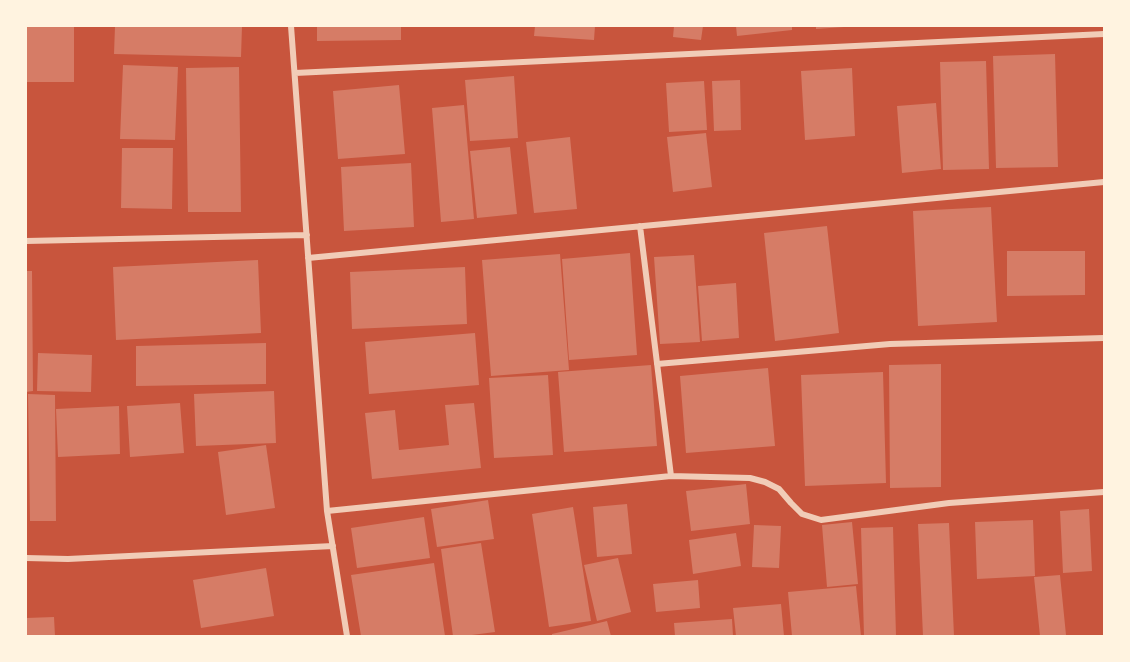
<!DOCTYPE html>
<html>
<head>
<meta charset="utf-8">
<style>
	body { margin:0 }
	#map { position:relative; width:1130px; height:662px; overflow:hidden; background:#c8553d; font-family:"DM Sans",sans-serif }
	canvas { display:block }
	.frame { position:absolute; inset:0; border:27px solid #fff3e0; pointer-events:none }
</style>
</head>
<body>
<div id="map">
<canvas width="1130" height="662"></canvas>
<div class="frame"></div>
</div>
<script>
const ctx = document.querySelector('canvas').getContext('2d');
ctx.lineJoin = 'round';
function fillPath(path, color) {
  ctx.fillStyle = color;
  ctx.fill(path, 'evenodd');
}
function toPath(rows) {
  const path = new Path2D();
  for (const r of rows) {
    path.moveTo(r[0], r[1]);
    for (let i = 2; i < r.length; i += 2) path.lineTo(r[i], r[i + 1]);
  }
  return path;
}
function trace(path, color, width, dash) {
  ctx.strokeStyle = color;
  ctx.lineWidth = width;
  ctx.lineCap = dash ? 'butt' : 'round';
  ctx.setLineDash(dash || []);
  ctx.stroke(path);
}
fillPath(toPath([
	[26,26,74,26,74,82,26,82],
	[115,26,242,26,241,57,114,54],
	[317,26,401,26,401,40,317,41],
	[535,26,595,26,594,40,534,36],
	[674,26,703,26,701,40,673,37],
	[736,26,792,26,792,30,737,36],
	[816,26,844,26,844,27,816,29],
	[1055,54,1058,167,996,168,993,56],
	[986,61,989,169,943,170,940,62],
	[123,65,178,67,175,140,120,139],
	[239,67,241,212,188,212,186,68],
	[852,68,855,136,805,140,801,71],
	[514,76,518,138,470,141,465,80],
	[740,80,741,130,714,131,712,81],
	[704,81,707,130,669,132,666,83],
	[399,85,405,154,338,159,333,91],
	[936,103,941,169,902,173,897,106],
	[464,105,474,219,441,222,432,108],
	[706,133,712,187,673,192,667,137],
	[570,137,577,209,534,213,526,142],
	[510,147,517,214,477,218,470,151],
	[122,148,173,148,172,209,121,208],
	[411,163,414,227,344,231,341,167],
	[991,207,997,322,918,326,913,211],
	[827,226,839,333,775,341,764,233],
	[1007,251,1085,251,1085,295,1007,296],
	[630,253,637,355,569,360,562,259],
	[560,254,569,370,491,376,482,260],
	[694,255,700,342,660,344,654,257],
	[258,260,261,333,116,340,113,267],
	[465,267,467,324,352,329,350,272],
	[26,271,32,271,33,391,26,392],
	[736,283,739,338,702,341,698,286],
	[475,333,479,385,369,394,365,342],
	[266,343,266,384,136,386,136,346],
	[38,353,92,355,91,392,37,391],
	[941,364,941,487,890,488,889,365],
	[651,365,657,446,564,452,558,372],
	[768,368,775,446,686,453,680,376],
	[883,372,886,483,805,486,801,375],
	[548,375,553,455,494,458,489,378],
	[274,391,276,443,196,446,194,394],
	[28,394,55,395,56,521,30,521],
	[180,403,184,453,130,457,127,406],
	[474,403,481,468,372,479,365,413,395,410,399,450,449,445,445,405],
	[119,406,120,454,58,457,56,409],
	[266,445,275,508,226,515,218,452],
	[746,484,750,524,691,531,686,491],
	[488,500,494,539,437,547,431,509],
	[627,504,632,554,597,557,593,507],
	[573,507,591,621,549,627,532,514],
	[1089,509,1092,571,1063,573,1060,511],
	[424,517,430,558,357,568,351,528],
	[1033,520,1035,576,977,579,975,522],
	[852,522,858,584,827,587,822,525],
	[949,523,954,636,923,636,918,524],
	[754,525,781,526,779,568,752,567],
	[893,527,896,636,864,636,861,528],
	[736,533,741,566,693,574,689,540],
	[481,543,495,632,464,636,453,636,441,549],
	[618,558,631,612,597,621,584,565],
	[434,563,445,636,361,636,351,575],
	[266,568,274,616,201,628,193,580],
	[1060,575,1066,635,1040,636,1034,577],
	[698,580,700,608,656,612,653,584],
	[856,586,861,636,792,636,788,592],
	[781,604,784,636,736,636,733,608],
	[54,617,55,636,26,636,26,618],
	[732,619,733,636,675,636,674,623],
	[607,621,611,636,552,636,552,634]
]), '#d67c66');
trace(toPath([
	[291,26,327,511,347,636],
	[295,73,1104,34],
	[640,226,671,476],
	[26,241,307,235],
	[308,258,1104,182],
	[657,364,890,344,1104,338],
	[327,511,671,476,750,478,765,482,779,489,791,503,802,514,821,520,949,503,1104,492],
	[26,558,68,559,333,546]
]), '#f1ccb7', 6);
</script>
</body>
</html>
